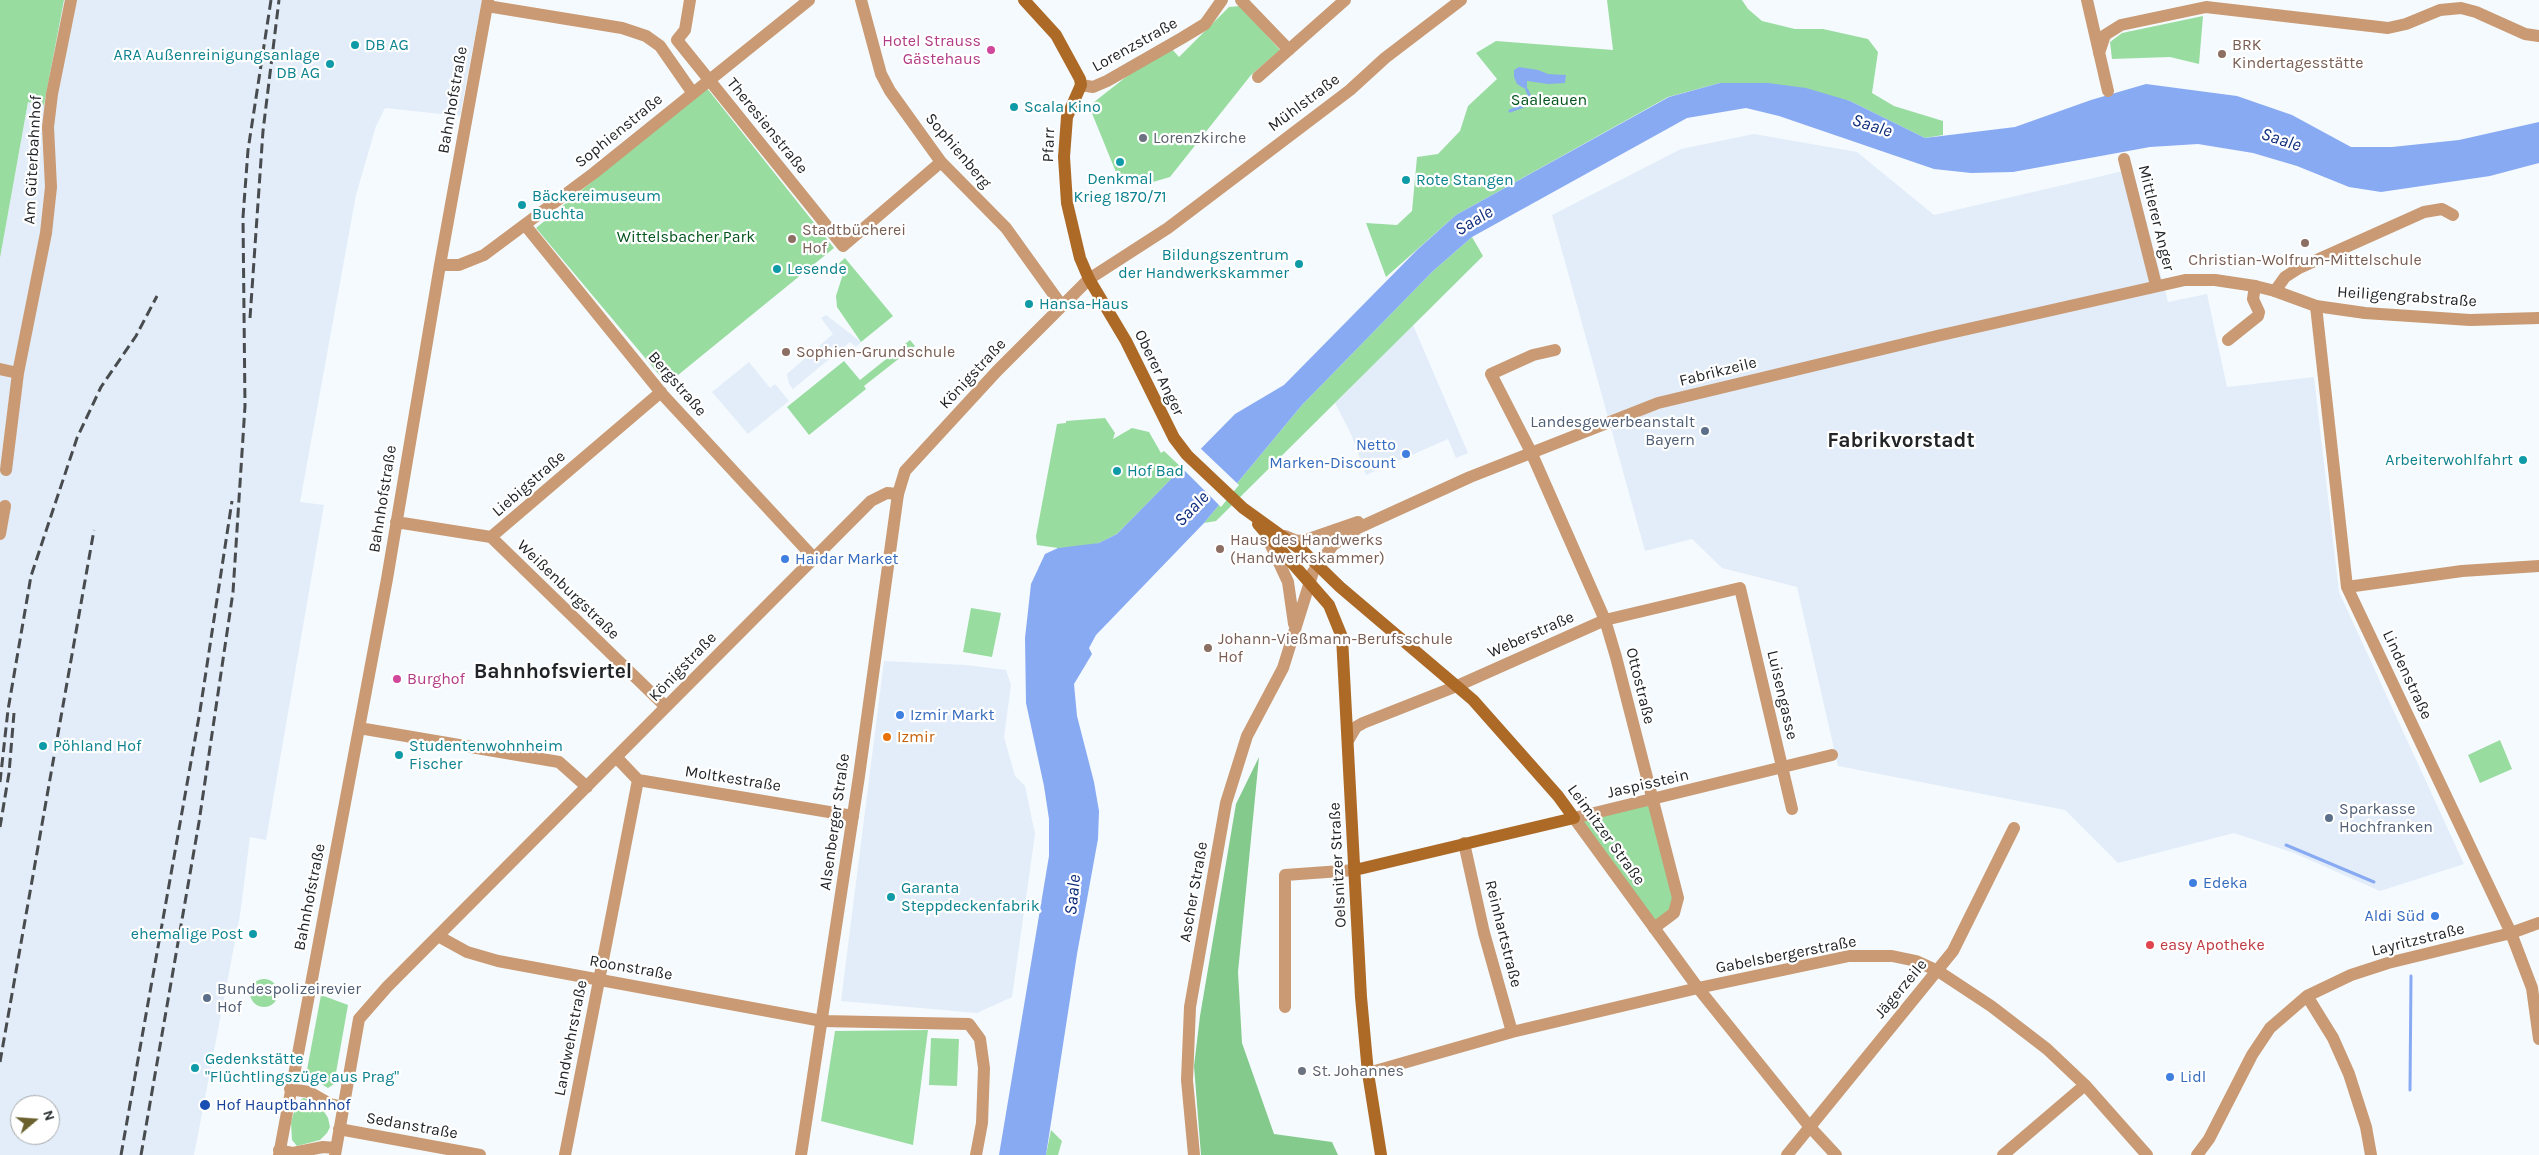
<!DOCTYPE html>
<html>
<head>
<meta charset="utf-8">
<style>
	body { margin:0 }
	#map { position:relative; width:2539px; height:1155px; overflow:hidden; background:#f5fafe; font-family:Karla,sans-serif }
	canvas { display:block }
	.north { position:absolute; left:10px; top:1095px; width:50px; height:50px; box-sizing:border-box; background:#fff; border:1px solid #a7a8a9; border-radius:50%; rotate:72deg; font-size:14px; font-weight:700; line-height:20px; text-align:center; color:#222527 }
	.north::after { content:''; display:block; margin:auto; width:18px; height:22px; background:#6b612e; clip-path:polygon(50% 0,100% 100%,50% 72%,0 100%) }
</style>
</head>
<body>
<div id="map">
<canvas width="2539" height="1155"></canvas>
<div class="north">N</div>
</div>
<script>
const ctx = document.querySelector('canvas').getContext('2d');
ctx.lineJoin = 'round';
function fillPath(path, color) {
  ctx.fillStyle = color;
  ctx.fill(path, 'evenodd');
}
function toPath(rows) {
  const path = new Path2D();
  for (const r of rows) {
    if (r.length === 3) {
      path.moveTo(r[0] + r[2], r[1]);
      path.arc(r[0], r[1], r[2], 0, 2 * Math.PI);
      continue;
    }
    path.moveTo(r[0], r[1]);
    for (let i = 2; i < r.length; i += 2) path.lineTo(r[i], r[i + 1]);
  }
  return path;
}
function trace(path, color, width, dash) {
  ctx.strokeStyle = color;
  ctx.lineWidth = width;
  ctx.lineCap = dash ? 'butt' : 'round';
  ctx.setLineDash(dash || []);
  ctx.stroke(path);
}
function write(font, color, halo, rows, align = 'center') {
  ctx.font = font + ' Karla,sans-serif';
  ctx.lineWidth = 4.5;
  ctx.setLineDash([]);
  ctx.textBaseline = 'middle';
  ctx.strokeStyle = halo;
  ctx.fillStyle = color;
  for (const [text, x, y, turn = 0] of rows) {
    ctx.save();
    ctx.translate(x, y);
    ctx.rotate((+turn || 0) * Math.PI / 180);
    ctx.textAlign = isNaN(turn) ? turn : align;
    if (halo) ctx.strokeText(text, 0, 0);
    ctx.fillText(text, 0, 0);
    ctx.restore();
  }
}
fillPath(toPath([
	[64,0,482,0,460,116,385,108,376,126,356,195,300,502,324,505,266,840,250,837,240,915,194,1155,0,1155,0,258,28,102,44,105],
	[20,1105,50,1105,50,1135,20,1135],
	[1754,134,1857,152,1934,215,2132,169,2168,302,2207,294,2227,387,2314,377,2339,592,2464,864,2380,891,2294,853,2234,833,2118,863,2065,810,1838,766,1797,587,1722,568,1692,539,1645,551,1552,215,1681,149],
	[826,315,861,342,856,347,850,342,793,389,789,384,787,374,833,334,821,318],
	[1413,325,1468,453,1456,458,1448,439,1366,475,1351,434,1335,403],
	[749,362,770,388,775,384,789,401,748,434,712,392],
	[884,661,966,665,1006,670,1011,685,1004,737,1015,776,1025,786,1035,834,1012,997,977,1013,841,1001]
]), '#e2edf9');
fillPath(toPath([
	[0,0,64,0,44,105,28,102,0,258],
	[1607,0,1742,0,1748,9,1762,21,1795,29,1823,29,1868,39,1878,52,1872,93,1894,106,1943,121,1943,135,1925,138,1850,101,1720,83,1668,97,1456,215,1386,277,1366,223,1397,225,1412,211,1417,157,1438,154,1460,131,1468,106,1497,79,1476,53,1496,41,1613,50],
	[1240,6,1280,50,1251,75,1170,177,1139,186,1120,182,1089,106,1131,73,1172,49,1179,57,1229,7],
	[2203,16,2199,64,2170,57,2112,59,2110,42,2122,33],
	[706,87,834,248,667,384,536,228],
	[1472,237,1483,256,1216,521,1204,523,1302,405,1433,271],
	[845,258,893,316,861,342,837,307,836,296,842,277,835,267],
	[910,340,915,346,864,386,866,389,809,435,787,407,844,361,860,380],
	[1105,418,1115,433,1113,439,1132,428,1149,432,1161,453,1164,451,1182,468,1117,534,1099,543,1082,547,1058,548,1037,545,1036,536,1057,424,1066,423,1066,421],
	[971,608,1001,613,992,657,963,652],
	[2500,740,2512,769,2480,783,2468,755],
	[1651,802,1676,893,1673,908,1655,926,1575,819],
	[264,993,14],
	[321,995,348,1005,334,1084,328,1088,306,1075],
	[928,1030,913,1145,821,1121,835,1031],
	[931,1038,959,1039,957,1086,929,1085],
	[303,1098,308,1099,322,1108,328,1118,330,1127,327,1133,320,1140,297,1146,292,1140,291,1123,296,1104],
	[1051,1130,1062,1141,1058,1155,1046,1155]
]), '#99dca0');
fillPath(toPath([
	[1259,757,1238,972,1242,1043,1274,1134,1332,1142,1338,1155,1201,1155,1194,1066,1200,1016,1236,804]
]), '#84ca8c');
fillPath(toPath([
	[1519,67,1538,70,1548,74,1566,75,1565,83,1548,84,1527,81,1527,90,1517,84,1514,77,1514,70],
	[1720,83,1768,83,1806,88,1850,101,1925,138,2015,127,2091,100,2146,84,2237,96,2292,115,2351,147,2392,147,2459,140,2539,122,2539,163,2490,176,2381,192,2349,187,2297,166,2253,153,2198,144,2150,147,2013,172,1971,173,1934,169,1779,116,1746,108,1687,118,1472,237,1433,271,1302,405,1204,523,1096,635,1089,648,1092,654,1074,684,1077,716,1094,782,1099,811,1098,839,1077,954,1046,1155,999,1155,1049,856,1049,819,1044,786,1026,703,1025,638,1031,584,1045,554,1058,548,1099,543,1117,534,1235,414,1284,385,1417,250,1456,215,1669,97]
]), '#88aaf3');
fillPath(toPath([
	[1199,447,1239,485,1221,507,1180,466]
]), '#f5fafe');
trace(toPath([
	[1527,90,1530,97],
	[1510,111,1526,105],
	[2286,845,2374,882],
	[2410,1090,2411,976]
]), '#88aaf3', 3);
trace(toPath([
	[861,0,881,74,890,91,941,162,1006,228,1062,306],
	[1241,0,1289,50],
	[2087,0,2108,91],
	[487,6,622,28,646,36,660,46,692,92],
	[677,40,843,246,941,162],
	[677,40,685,30,690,0],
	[2099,53,2105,35,2121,25,2206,7,2388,28,2406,24,2440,10,2461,8,2476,12,2525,34,2539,36],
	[1258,77,1345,0],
	[1081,85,1093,87,1107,81,1182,38,1205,24,1222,0],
	[2124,159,2156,285],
	[525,225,663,395,813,557],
	[440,265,459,265,484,255,594,173,809,0],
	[2275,291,2285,277,2299,268,2424,212,2442,209,2453,215],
	[2316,306,2347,587,2511,933,2532,988,2539,1039],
	[2228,340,2258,316,2259,312,2253,299,2255,286],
	[1555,350,1533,355,1491,374,1531,452,1605,620,1616,657,1678,898,1674,913,1654,928],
	[0,369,18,373],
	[6,470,18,373,46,233,51,187,48,127,52,94,71,0],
	[396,522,491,537,661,392],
	[0,534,5,506],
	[491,537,666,707],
	[2347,587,2462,571,2539,566],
	[359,728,559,762,587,787],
	[1349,739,1356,727,1363,723,1457,686,1605,620,1740,588,1792,809],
	[617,758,638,780,853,816],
	[1574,818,1832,755],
	[1464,843,1484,933,1512,1032],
	[438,936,467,952,498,961,822,1021,969,1024,980,1039,984,1068,982,1123,976,1155],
	[2307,996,2333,1038,2349,1074,2366,1127,2371,1155],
	[1285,1007,1285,875,1355,870],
	[1368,1073,1512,1032,1698,988,1849,956,1892,956,1916,961,1938,971,1991,1006,2047,1049,2085,1085,2147,1155],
	[290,1089,309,1092,330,1104,343,1107],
	[339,1129,480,1155],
	[279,1150,293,1153,323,1147,336,1148],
	[279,1155,387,579,440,265,488,0],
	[335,1155,359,1019,387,987,871,501,887,493,898,494,905,471,997,371,1089,279,1168,228,1350,90,1385,58,1461,0],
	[565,1155,638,780],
	[1787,1155,1953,951,2014,828],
	[2003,1155,2085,1085],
	[2197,1155,2209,1139,2252,1055,2270,1028,2307,996,2351,975,2388,963,2511,933,2539,923]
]), '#c99a73', 12);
trace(toPath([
	[1285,536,1297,541,1306,540,1358,522],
	[1268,539,1288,582,1294,624],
	[1574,818,1698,988,1809,1126,1836,1155],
	[801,1155,859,776,898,494],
	[1194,1155,1187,1080,1190,1007,1226,803,1247,736,1283,668,1313,572,1333,545,1358,528,1470,477,1658,403,1937,336,2185,280,2215,280,2255,286,2275,291,2316,306,2365,313,2470,320,2539,318]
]), '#c99a73', 12);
trace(toPath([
	[1024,0,1056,35,1080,79,1081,85,1067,117,1064,157,1067,203,1080,258,1089,279,1126,341,1174,438,1187,455,1243,508,1304,552,1340,587,1473,700,1558,796,1574,818,1355,870],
	[1258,524,1329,605,1342,637,1361,997,1368,1073,1381,1155]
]), '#ad6a27', 12);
trace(toPath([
	[250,318,263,131,279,0],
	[0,782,8,710,31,576,77,438,101,387,136,336,157,296],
	[0,827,9,773,14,713],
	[0,1062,94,530],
	[121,1155,200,711,232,501],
	[141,1155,199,822,233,592,245,406,243,217,248,150,271,0]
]), '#494c4e', 3, [10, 5]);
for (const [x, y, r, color] of [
	[355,45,5,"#0f9aa8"],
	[991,50,5,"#d1479c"],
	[2222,54,5,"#8d6e63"],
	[330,64,5,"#0f9aa8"],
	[1014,107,5,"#0f9aa8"],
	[1143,138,5,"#6b7280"],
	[1120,162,5,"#0f9aa8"],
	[1406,180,5,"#0f9aa8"],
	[522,205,5,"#0f9aa8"],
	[792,239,5,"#8d6e63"],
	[2305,243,5,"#8d6e63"],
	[1299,264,5,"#0f9aa8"],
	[777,269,5,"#0f9aa8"],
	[1029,304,5,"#0f9aa8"],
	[786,352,5,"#8d6e63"],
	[1705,431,5,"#5c6f8a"],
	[1406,454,5,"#3f7fe0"],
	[2523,460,5,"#0f9aa8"],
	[1117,471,5,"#0f9aa8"],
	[1220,549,5,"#8d6e63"],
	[785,559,5,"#3f7fe0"],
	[1208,648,5,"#8d6e63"],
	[397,679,5,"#d1479c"],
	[900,715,5,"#3f7fe0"],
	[887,737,5,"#e8710a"],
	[43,746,5,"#0f9aa8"],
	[399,755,5,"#0f9aa8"],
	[2329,818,5,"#5c6f8a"],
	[2193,883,5,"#3f7fe0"],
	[891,897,5,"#0f9aa8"],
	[2435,916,5,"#3f7fe0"],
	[253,934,5,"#0f9aa8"],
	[2150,945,5,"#e0444e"],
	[207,998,5,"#5c6f8a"],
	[195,1068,5,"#0f9aa8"],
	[1302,1071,5,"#6b7280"],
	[2170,1077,5,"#3f7fe0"],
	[205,1105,6,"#1a4fb4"]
]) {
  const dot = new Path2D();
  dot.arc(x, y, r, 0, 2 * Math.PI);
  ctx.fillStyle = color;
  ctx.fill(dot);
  trace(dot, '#fff', 2);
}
write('16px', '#b23c85', '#fff', [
	["Hotel Strauss",981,41],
	["Gästehaus",981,59],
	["Burghof",407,679,"left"]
], 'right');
write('16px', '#0d838f', '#fff', [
	["DB AG",365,45],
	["ARA Außenreinigungsanlage",320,55,"right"],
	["DB AG",320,73,"right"],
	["Scala Kino",1024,107],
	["Denkmal",1120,179,"center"],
	["Krieg 1870/71",1120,197,"center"],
	["Rote Stangen",1416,180],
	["Bäckereimuseum",532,196],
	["Buchta",532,214],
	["Bildungszentrum",1289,255,"right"],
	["der Handwerkskammer",1289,273,"right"],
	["Lesende",787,269],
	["Hansa-Haus",1039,304],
	["Arbeiterwohlfahrt",2513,460,"right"],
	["Hof Bad",1127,471],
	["Pöhland Hof",53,746],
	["Studentenwohnheim",409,746],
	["Fischer",409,764],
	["Garanta",901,888],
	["Steppdeckenfabrik",901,906],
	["ehemalige Post",243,934,"right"],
	["Gedenkstätte",205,1059],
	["\"Flüchtlingszüge aus Prag\"",205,1077]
], 'left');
write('16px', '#222527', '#fff', [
	["Lorenzstraße",1135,45,-29],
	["Bahnhofstraße",453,100,-80],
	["Mühlstraße",1304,103,-37],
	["Theresienstraße",767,126,51],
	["Sophienstraße",619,131,-39],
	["Pfarr",1049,145,-88],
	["Sophienberg",958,151,50],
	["Am Güterbahnhof",33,160,-87],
	["Mittlerer Anger",2156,218,76],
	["Heiligengrabstraße",2407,297,4],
	["Fabrikzeile",1718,372,-14],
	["Oberer Anger",1159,373,64],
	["Königstraße",973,374,-47],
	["Bergstraße",677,384,49],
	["Liebigstraße",529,484,-41],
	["Bahnhofstraße",383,499,-81],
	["Weißenburgstraße",568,590,44],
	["Weberstraße",1531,635,-24],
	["Königstraße",683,667,-46],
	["Lindenstraße",2407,675,65],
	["Ottostraße",1640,686,76],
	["Luisengasse",1782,695,77],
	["Moltkestraße",733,779,9],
	["Jaspisstein",1648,784,-13],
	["Alsenberger Straße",835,822,-82],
	["Leimitzer Straße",1606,835,54],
	["Oelsnitzer Straße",1338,865,-93],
	["Ascher Straße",1194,892,-80],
	["Bahnhofstraße",310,897,-79],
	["Reinhartstraße",1503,934,76],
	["Layritzstraße",2418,940,-14],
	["Gabelsbergerstraße",1786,955,-11],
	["Roonstraße",631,968,10],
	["Jägerzeile",1901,989,-50],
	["Landwehrstraße",571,1038,-79],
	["Sedanstraße",412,1126,10]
]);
write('16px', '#785e54', '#fff', [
	["BRK",2232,45],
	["Kindertagesstätte",2232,63],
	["Stadtbücherei",802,230],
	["Hof",802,248],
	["Christian-Wolfrum-Mittelschule",2305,260,"center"],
	["Sophien-Grundschule",796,352],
	["Haus des Handwerks",1230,540],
	["(Handwerkskammer)",1230,558],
	["Johann-Vießmann-Berufsschule",1218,639],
	["Hof",1218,657]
], 'left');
write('16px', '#02541b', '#fff', [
	["Saaleauen",1549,100],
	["Wittelsbacher Park",686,237]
]);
write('16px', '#5b616d', '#fff', [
	["Lorenzkirche",1153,138],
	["St. Johannes",1312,1071]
], 'left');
write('16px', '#4e5e75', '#fff', [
	["Landesgewerbeanstalt",1695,422,"right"],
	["Bayern",1695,440,"right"],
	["Sparkasse",2339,809],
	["Hochfranken",2339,827],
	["Bundespolizeirevier",217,989],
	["Hof",217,1007]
], 'left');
write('16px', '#366cbe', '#fff', [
	["Netto",1396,445,"right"],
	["Marken-Discount",1396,463,"right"],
	["Haidar Market",795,559],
	["Izmir Markt",910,715],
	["Edeka",2203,883],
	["Aldi Süd",2425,916,"right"],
	["Lidl",2180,1077]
], 'left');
write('16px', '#c56008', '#fff', [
	["Izmir",897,737]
], 'left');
write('16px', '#be3a42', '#fff', [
	["easy Apotheke",2160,945]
], 'left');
write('16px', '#164399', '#fff', [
	["Hof Hauptbahnhof",216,1105]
], 'left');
write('italic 18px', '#0f2c7d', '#fff', [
	["Saale",1872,126,18],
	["Saale",2281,140,18],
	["Saale",1474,221,-31],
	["Saale",1192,509,-46],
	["Saale",1073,895,-84]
]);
write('bold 21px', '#222527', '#fff', [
	["Fabrikvorstadt",1901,441],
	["Bahnhofsviertel",553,672]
]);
</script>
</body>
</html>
